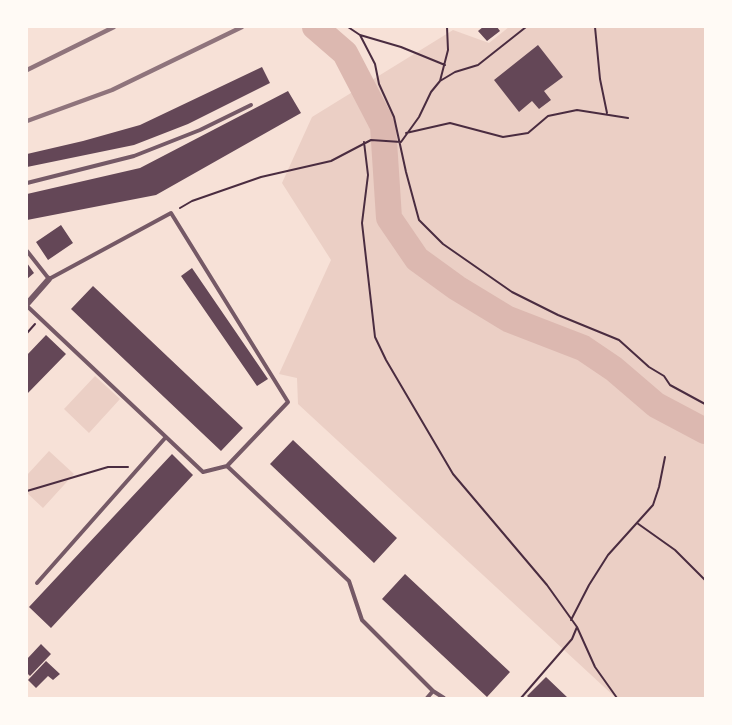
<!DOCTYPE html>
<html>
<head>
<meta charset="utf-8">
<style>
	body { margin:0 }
	#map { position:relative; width:732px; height:725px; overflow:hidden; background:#f7e1d7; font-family:Lato,sans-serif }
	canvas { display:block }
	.frame { position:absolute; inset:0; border:28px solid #fffaf5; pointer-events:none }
</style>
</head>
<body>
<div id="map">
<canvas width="732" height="725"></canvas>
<div class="frame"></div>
</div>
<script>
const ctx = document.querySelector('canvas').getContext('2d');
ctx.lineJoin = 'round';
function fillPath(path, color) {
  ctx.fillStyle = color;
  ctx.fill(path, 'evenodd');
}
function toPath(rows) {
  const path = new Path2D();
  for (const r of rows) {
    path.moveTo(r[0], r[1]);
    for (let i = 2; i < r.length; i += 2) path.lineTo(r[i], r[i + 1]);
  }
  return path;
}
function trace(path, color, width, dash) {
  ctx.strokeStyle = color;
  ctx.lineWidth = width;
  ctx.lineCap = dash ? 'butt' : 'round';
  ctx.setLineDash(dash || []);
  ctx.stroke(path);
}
fillPath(toPath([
	[509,27,705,27,705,698,616,698,298,404,297,378,279,374,331,260,282,183,312,117,453,30,489,43],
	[95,376,120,399,89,433,64,409],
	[49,451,74,474,43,508,27,493,27,475]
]), '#ebcfc5');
trace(toPath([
	[315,27,345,53,383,126,389,218,417,259,457,288,508,319,583,348,614,369,656,405,705,431]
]), '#dcb8b0', 26);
fillPath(toPath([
	[483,27,497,27,500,31,487,41,478,31],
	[538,45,563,77,544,91,551,100,539,109,532,101,519,112,494,80],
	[262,67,270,83,188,124,134,145,27,167,27,154,83,141,140,125],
	[288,91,301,113,156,195,27,220,27,194,140,168],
	[61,225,73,243,48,260,36,242],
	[27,263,34,273,27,279],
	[192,268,268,379,257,386,181,276],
	[93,286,243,428,221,451,71,309],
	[46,335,66,354,27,394,27,355],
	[293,440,397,538,374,563,270,464],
	[172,454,193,475,51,628,29,607],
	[405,574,510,672,487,697,382,599],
	[41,644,51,654,30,676,27,673,27,659],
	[46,661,60,674,53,680,48,676,36,688,28,680],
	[546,677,568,698,529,698,527,696]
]), '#644757');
trace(toPath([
	[348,27,360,35,375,64,379,84,394,117,406,172,419,220,443,244,512,292,558,315,619,340,649,367,664,376,670,385,705,404],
	[595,27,600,79,607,113],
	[360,35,401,47,445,65],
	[440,81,448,50,447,27],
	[406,133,450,123,503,137,528,133,548,116,577,110,628,118],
	[364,142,368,175,362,223,375,337,386,360,453,474,547,585,577,627,595,667,617,698],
	[401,142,419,117,431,92,440,81,455,72,478,65,526,27],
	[180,208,192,201,261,177,331,161,371,140,401,142],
	[27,333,35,324],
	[27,491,108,467,128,467],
	[637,523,675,550,705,580],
	[571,620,589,585,608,555,653,505,659,487,665,457],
	[521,698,572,639,577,627]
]), '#4a2c40', 2);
trace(toPath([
	[27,183,134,156,200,130,251,105],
	[27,251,49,279,171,213,288,402,227,466,349,581,362,620,433,691,444,698],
	[27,306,166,437,37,583],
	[166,437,203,472,227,466],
	[427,698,433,691]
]), '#755966', 4);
trace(toPath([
	[27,304,49,279]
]), '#755966', 6);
trace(toPath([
	[27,70,114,27],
	[27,121,112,90,242,27]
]), '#8f747c', 4.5);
</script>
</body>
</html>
